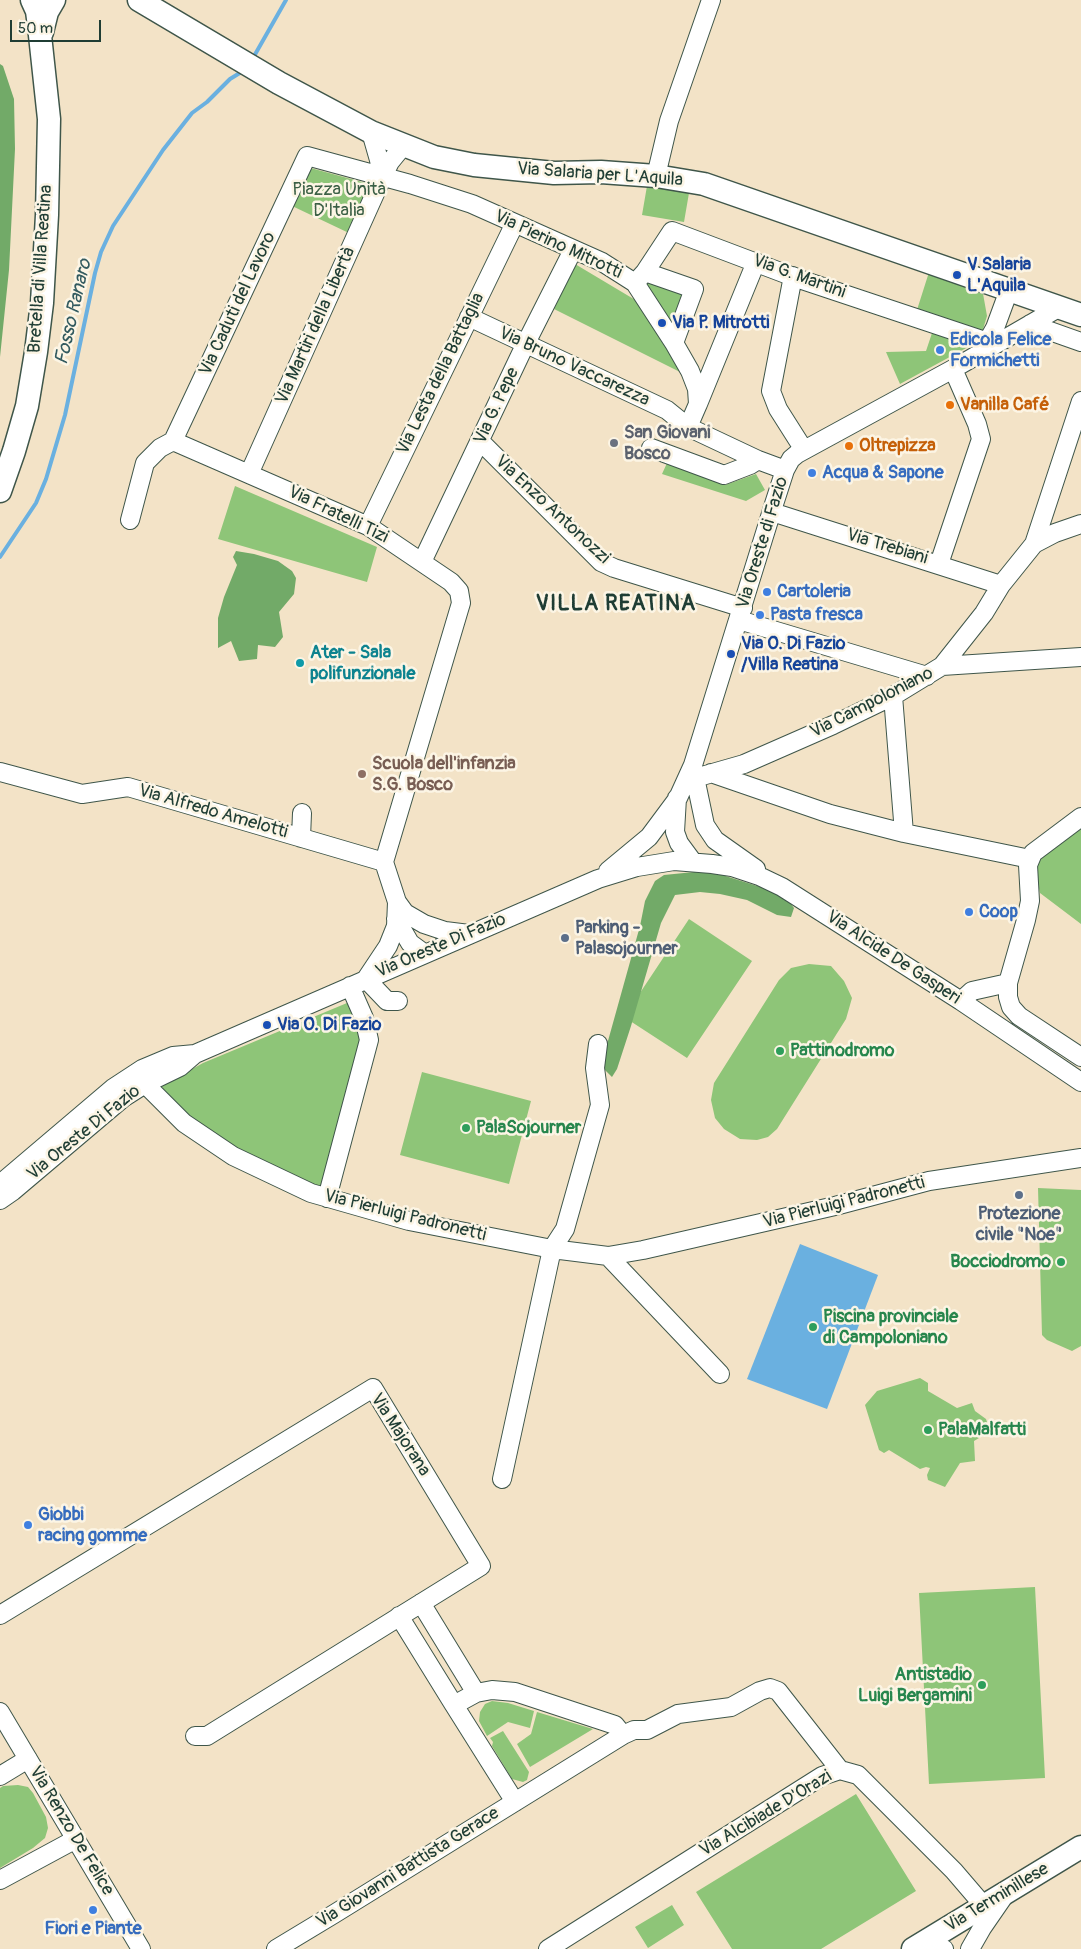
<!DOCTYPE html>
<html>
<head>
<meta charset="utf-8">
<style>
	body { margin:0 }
	#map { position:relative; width:1081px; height:1949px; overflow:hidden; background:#f3e3c7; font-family:Pangolin,sans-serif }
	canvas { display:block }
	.scale { position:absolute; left:10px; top:20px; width:91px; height:22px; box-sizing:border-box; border:2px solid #1f3d34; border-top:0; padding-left:6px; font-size:15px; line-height:18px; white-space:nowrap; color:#1f3d34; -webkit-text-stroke:4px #fcf5e5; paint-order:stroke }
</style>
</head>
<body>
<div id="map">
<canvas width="1081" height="1949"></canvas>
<div class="scale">50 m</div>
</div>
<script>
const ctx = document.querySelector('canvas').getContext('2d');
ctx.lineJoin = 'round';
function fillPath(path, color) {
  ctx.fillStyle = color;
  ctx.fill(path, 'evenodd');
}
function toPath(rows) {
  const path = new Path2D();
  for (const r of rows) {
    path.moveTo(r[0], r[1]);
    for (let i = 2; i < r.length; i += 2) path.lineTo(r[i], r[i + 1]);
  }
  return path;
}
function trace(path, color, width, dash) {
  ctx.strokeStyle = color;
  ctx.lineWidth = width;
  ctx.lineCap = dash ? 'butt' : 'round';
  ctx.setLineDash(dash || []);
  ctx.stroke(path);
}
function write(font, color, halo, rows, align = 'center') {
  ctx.font = font + ' Pangolin,sans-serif';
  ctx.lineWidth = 5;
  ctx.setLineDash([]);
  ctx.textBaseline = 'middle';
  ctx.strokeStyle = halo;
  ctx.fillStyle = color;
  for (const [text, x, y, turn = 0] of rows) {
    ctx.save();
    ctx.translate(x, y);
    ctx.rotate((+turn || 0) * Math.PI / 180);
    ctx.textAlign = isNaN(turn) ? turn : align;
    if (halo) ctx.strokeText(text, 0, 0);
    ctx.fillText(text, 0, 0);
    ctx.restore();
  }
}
fillPath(toPath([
	[307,167,373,185,351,234,290,205],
	[647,186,689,193,684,222,642,215],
	[575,264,637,301,684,374,554,309],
	[930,269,982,288,987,316,981,336,916,313],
	[647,279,686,295,673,330,645,286],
	[933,330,960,339,970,346,900,384,886,352,926,351],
	[667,463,725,485,756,474,765,490,746,501,662,474],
	[235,486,377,547,367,582,218,539],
	[1081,829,1081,924,1040,893,1035,872,1037,863,1045,853],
	[689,919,752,961,687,1058,624,1017],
	[809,964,831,966,844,981,852,998,846,1019,777,1129,768,1137,757,1140,740,1139,724,1129,715,1118,711,1100,714,1083,779,980,791,968],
	[347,1003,357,1017,362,1039,320,1188,261,1162,197,1123,165,1096,162,1086,203,1063],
	[422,1072,531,1101,509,1184,400,1155],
	[1038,1188,1081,1190,1081,1346,1072,1351,1047,1340,1042,1335],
	[920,1378,928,1383,928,1391,957,1408,972,1403,975,1411,986,1419,987,1422,979,1438,974,1441,975,1461,960,1463,945,1487,928,1480,927,1475,930,1468,926,1467,920,1469,889,1450,884,1453,879,1450,865,1405,877,1391],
	[1035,1587,1045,1778,929,1784,919,1593],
	[492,1701,508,1703,534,1711,530,1728,508,1722,487,1736,479,1721,480,1712,485,1704],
	[537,1712,593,1729,530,1767,517,1744,531,1734],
	[503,1731,529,1772,527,1780,523,1782,512,1779,492,1746,493,1742,490,1738],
	[18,1785,28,1787,33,1793,46,1817,48,1828,45,1838,33,1848,0,1868,0,1788,3,1786],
	[856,1794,916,1891,821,1949,732,1949,696,1892],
	[672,1905,684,1925,648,1948,635,1927]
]), '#8ec578');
fillPath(toPath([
	[0,64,3,66,14,99,15,149,9,270,0,357],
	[236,551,254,554,278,561,292,571,296,578,294,594,279,612,283,637,275,647,258,645,257,659,239,661,231,641,218,648,218,618,224,597,237,565,233,557],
	[694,872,716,873,770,890,788,900,794,908,791,917,777,915,747,900,720,894,700,892,675,895,661,923,631,1026,617,1069,612,1077,601,1066,640,926,645,901,655,881,664,875]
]), '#72aa68');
fillPath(toPath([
	[800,1244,878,1275,827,1409,747,1379]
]), '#6ab0e0');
trace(toPath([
	[253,58,286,0],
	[0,557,36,503,46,479,65,415,95,273,101,252,113,226,163,150,192,113,207,102,230,79,243,71]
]), '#6ab0e0', 4);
const minor = toPath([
	[371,132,379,160,382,178,390,162,403,146],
	[656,176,669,121,711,0],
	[645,272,694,289,674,343],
	[793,276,771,391,778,409,804,450],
	[635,283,645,272,672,231,799,279,988,342],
	[469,317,667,410,688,427,758,460,785,470],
	[1030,324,1081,342],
	[982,351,995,328,1009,290],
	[698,404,756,262],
	[173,441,307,156,410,184,472,204,602,262,635,283,674,343,690,371,697,389,698,404,688,427],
	[480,441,601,562,614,568,743,608],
	[651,448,724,475,750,465,758,460],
	[249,474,382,178],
	[772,512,1001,585],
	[130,520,145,463,160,448,173,441,368,526,451,582,459,591,461,603,384,862],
	[368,526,515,223],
	[1034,544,1081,401],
	[422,562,525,345,573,250],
	[939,564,981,439,977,424,953,369],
	[739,620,927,676],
	[942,666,1081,657],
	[893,696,904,833],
	[693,768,705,825,715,840,756,869],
	[0,772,82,794,128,787,384,862,397,902,405,913,424,924,445,931,469,934],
	[711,773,830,814,904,833,1030,859],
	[695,778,744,764,833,725,893,696,942,666,984,613,1001,585,1034,544,1055,533,1081,524],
	[677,798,675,832,679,843,693,862],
	[1081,817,1033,853,1028,865,1030,901,1026,920,1008,983,1008,997,1011,1007,1019,1016,1081,1057],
	[301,838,302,813],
	[608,871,649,837,678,798,693,765,774,504,785,470,791,459,797,454,953,369,1060,307],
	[396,919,410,943,425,954],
	[366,979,388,946,396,926,397,902],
	[366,979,387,1001,398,1001],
	[961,1001,972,991,1008,983],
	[145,1084,184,1123,233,1156,311,1193,409,1221,552,1249,608,1256,643,1250,835,1206,929,1181,1081,1158],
	[0,1184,113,1088,142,1069,173,1056,195,1054],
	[327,1198,369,1040,364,1018,350,986],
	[0,1200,13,1191,123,1098,145,1084,180,1067,195,1054,598,879,637,867,674,861,712,864,732,867,759,876,782,887,961,1001,1081,1082],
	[608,1256,720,1374],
	[502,1479,552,1249,565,1229,600,1105,595,1068,598,1044],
	[421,1603,476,1693],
	[0,1615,373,1388,481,1566,207,1736,195,1736],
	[399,1616,454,1705],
	[0,1712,141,1949],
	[623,1735,634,1730,647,1730,678,1714,731,1707,760,1691,770,1688,778,1691,840,1770],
	[0,1776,28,1759],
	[0,1880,76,1839],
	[276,1949,334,1914,623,1735,615,1725,515,1692,492,1690,476,1693,454,1705,515,1802],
	[548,1949,822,1776,840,1770,858,1775,954,1871,984,1906],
	[926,1949,927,1941,944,1949],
	[970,1949,982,1928,1002,1899]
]);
const major = toPath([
	[139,0,279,83,371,132,434,157,474,165,554,173,601,172,656,176,704,184,1081,315],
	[42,32,47,12,54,0],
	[0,491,14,451,27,406,36,352,42,303,47,215,49,119,39,26,37,11,32,0],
	[913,1949,1081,1847]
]);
trace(minor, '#3f564a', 20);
trace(major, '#3f564a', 25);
trace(minor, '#fff', 18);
trace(major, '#fff', 22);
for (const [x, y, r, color] of [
	[957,275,5,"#1a4fb4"],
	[662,323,5,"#1a4fb4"],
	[940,350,5,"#3f7fe0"],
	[950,405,5,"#e8710a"],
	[614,443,5,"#6b7280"],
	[849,446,5,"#e8710a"],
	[812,473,5,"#3f7fe0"],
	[767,592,5,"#3f7fe0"],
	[760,615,5,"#3f7fe0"],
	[731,654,5,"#1a4fb4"],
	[300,663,5,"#0f9aa8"],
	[362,774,5,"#8d6e63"],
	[969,912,5,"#3f7fe0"],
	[565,938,5,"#5c6f8a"],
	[267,1025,5,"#1a4fb4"],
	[780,1051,5,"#2e9e5b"],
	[466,1128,5,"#2e9e5b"],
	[1019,1195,5,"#5c6f8a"],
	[1061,1262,5,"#2e9e5b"],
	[813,1327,5,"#2e9e5b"],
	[928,1430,5,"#2e9e5b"],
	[28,1525,5,"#3f7fe0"],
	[982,1685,5,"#2e9e5b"],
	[93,1910,5,"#3f7fe0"]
]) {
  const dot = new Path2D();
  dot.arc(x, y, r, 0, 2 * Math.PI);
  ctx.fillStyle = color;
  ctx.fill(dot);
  trace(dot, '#fcf5e5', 2);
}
write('18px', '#1f3d34', '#fcf5e5', [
	["Via Salaria per L'Aquila",600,175,4],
	["Via Pierino Mitrotti",558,245,25],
	["Bretella di Villa Reatina",41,269,-86],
	["Via G. Martini",799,277,20],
	["Via Caduti del Lavoro",238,304,-65],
	["Via Martiri della Libertà",316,326,-66],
	["Via Bruno Vaccarezza",574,367,25],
	["Via Lesta della Battaglia",441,374,-64],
	["Via G. Pepe",497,406,-65],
	["Via Enzo Antonozzi",552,510,43],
	["Via Fratelli Tizi",338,515,26],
	["Via Oreste di Fazio",763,543,-73],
	["Via Trebiani",887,547,17],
	["Via Campoloniano",872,703,-27],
	["Via Alfredo Amelotti",213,812,16],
	["Via Oreste Di Fazio",441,946,-23],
	["Via Alcide De Gasperi",893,958,33],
	["Via Oreste Di Fazio",84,1133,-39],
	["Via Pierluigi Padronetti",844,1203,-14],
	["Via Pierluigi Padronetti",405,1216,14],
	["Via Majorana",400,1435,57],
	["Via Alcibiade D'Orazi",766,1814,-31],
	["Via Renzo De Felice",71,1831,59],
	["Via Giovanni Battista Gerace",408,1868,-32],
	["Via Terminillese",997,1898,-31]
]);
write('18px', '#3b5f45', '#fcf5e5', [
	["Piazza Unità",339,190],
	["D'Italia",339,211]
]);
write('bold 18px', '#164399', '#fcf5e5', [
	["V Salaria",967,265],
	["L'Aquila",967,286],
	["Via P. Mitrotti",672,323],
	["Via O. Di Fazio",741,644],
	["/Villa Reatina",741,665],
	["Via O. Di Fazio",277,1025]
], 'left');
write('bold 18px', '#366cbe', '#fcf5e5', [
	["Edicola Felice",950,340],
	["Formichetti",950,361],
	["Acqua & Sapone",822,473],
	["Cartoleria",777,592],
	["Pasta fresca",770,615],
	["Coop",979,912],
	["Giobbi",38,1515],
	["racing gomme",38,1536],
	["Fiori e Piante",93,1929,"center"]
], 'left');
write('bold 18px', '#c56008', '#fcf5e5', [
	["Vanilla Café",960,405],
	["Oltrepizza",859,446]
], 'left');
write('bold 18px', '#5b616d', '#fcf5e5', [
	["San Giovani",624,433],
	["Bosco",624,454]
], 'left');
write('bold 18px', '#0d838f', '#fcf5e5', [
	["Ater - Sala",310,653],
	["polifunzionale",310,674]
], 'left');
write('bold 18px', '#785e54', '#fcf5e5', [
	["Scuola dell'infanzia",372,764],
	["S.G. Bosco",372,785]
], 'left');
write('bold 18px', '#4e5e75', '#fcf5e5', [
	["Parking -",575,928],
	["Palasojourner",575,949],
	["Protezione",1019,1214,"center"],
	["civile \"Noe\"",1019,1235,"center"]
], 'left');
write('bold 18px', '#27864d', '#fcf5e5', [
	["Pattinodromo",790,1051],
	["PalaSojourner",476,1128],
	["Bocciodromo",1051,1262,"right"],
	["Piscina provinciale",823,1317],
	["di Campoloniano",823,1338],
	["PalaMalfatti",938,1430],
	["Antistadio",972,1675,"right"],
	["Luigi Bergamini",972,1696,"right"]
], 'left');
write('italic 19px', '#325a5f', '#fcf5e5', [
	["Fosso Ranaro",74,312,-77]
]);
ctx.letterSpacing = '1px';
write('bold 22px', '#1f3d34', '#fcf5e5', [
	["VILLA REATINA",616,604]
]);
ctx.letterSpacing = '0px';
</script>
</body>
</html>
